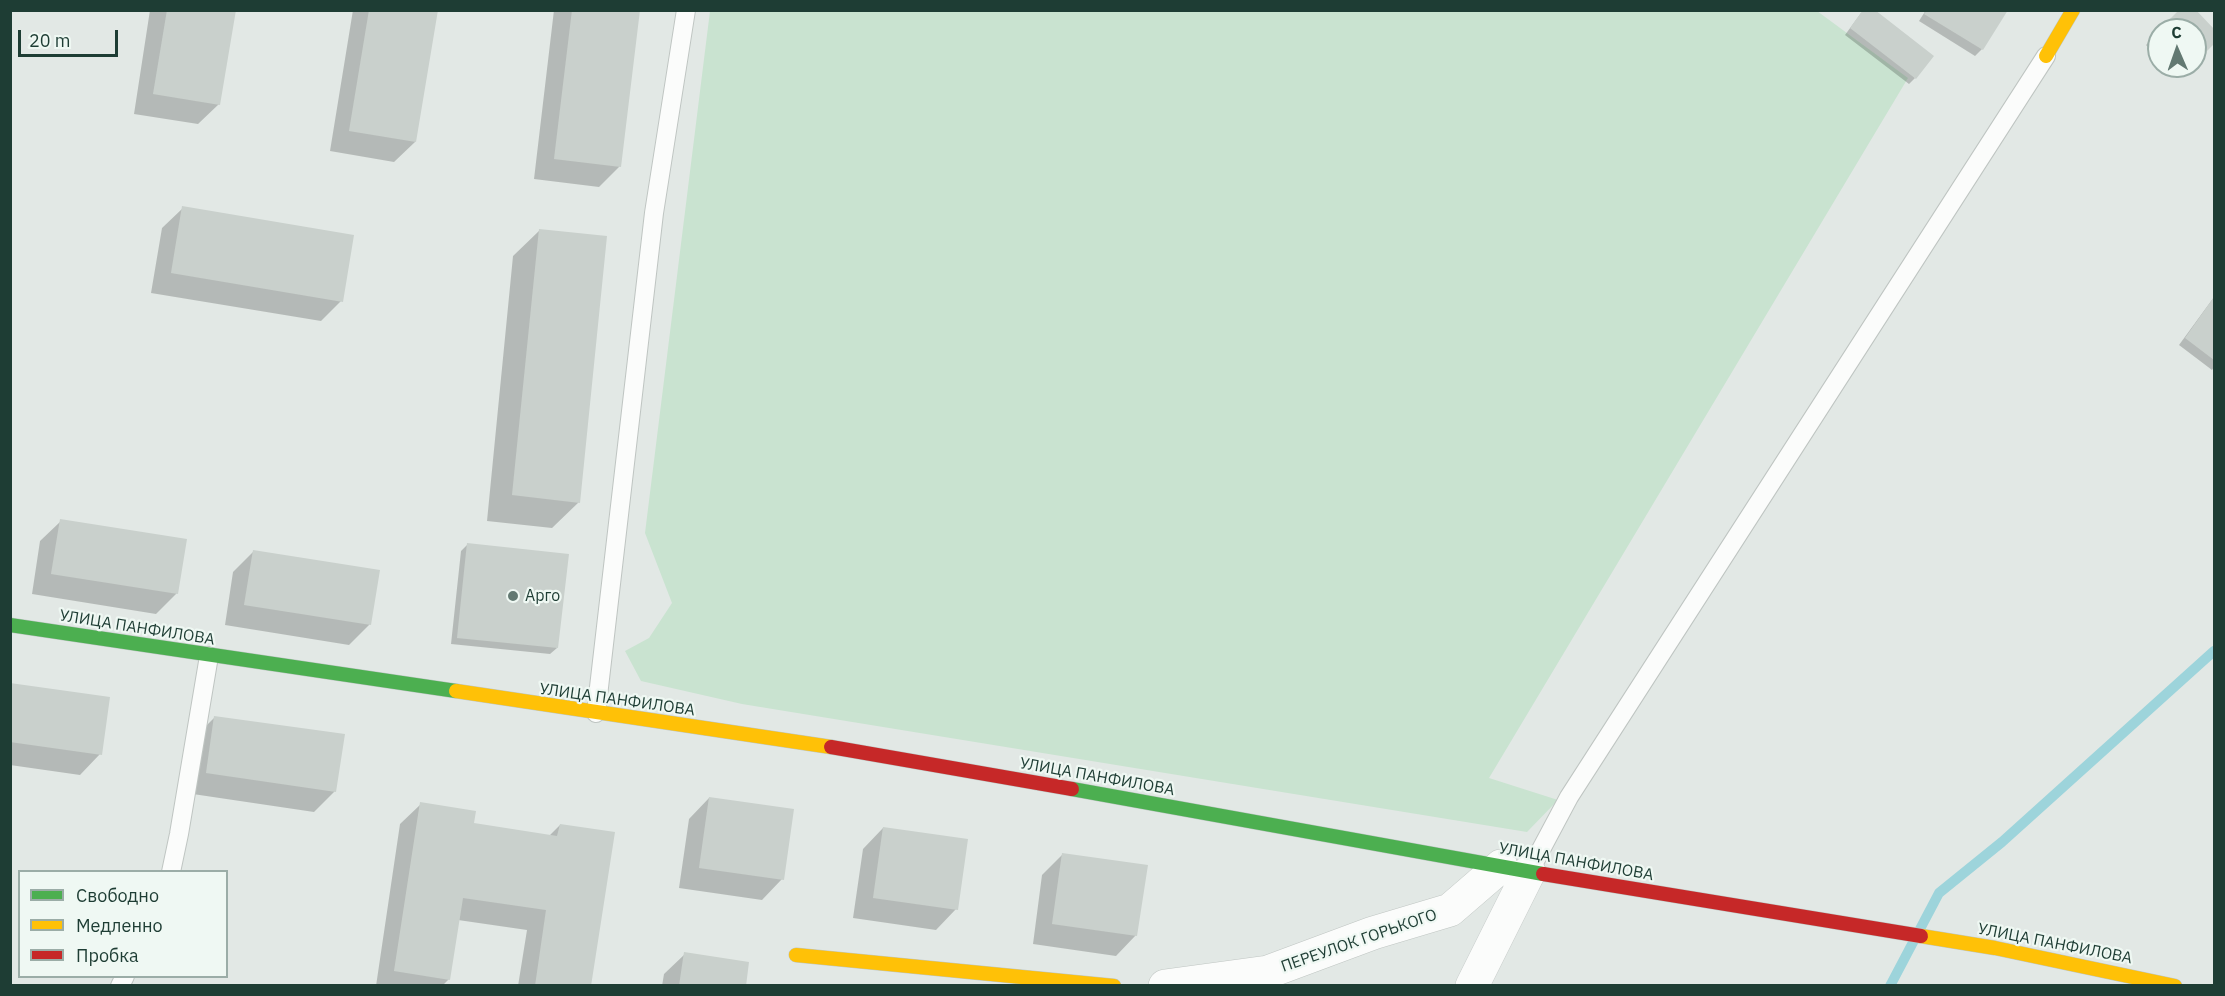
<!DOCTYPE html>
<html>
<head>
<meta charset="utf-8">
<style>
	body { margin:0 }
	#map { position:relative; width:2225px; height:996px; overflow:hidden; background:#e2e8e5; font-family:"IBM Plex Sans",sans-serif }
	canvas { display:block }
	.frame { position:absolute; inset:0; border:12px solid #1e3d34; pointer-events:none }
	.legend { position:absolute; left:18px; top:870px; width:210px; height:108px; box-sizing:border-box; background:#eff8f3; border:2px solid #9bada7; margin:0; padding:8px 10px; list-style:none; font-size:18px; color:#1e3d34 }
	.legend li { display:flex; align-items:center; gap:12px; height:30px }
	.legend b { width:30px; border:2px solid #9bada7 }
	.north { position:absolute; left:2147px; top:18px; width:60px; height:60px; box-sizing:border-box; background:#eff8f3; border:2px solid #9bada7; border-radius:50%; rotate:358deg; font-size:16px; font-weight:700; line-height:24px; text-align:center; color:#1e3d34 }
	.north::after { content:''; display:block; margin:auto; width:21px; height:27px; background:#637972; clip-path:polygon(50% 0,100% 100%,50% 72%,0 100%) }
	.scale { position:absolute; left:18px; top:30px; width:100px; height:27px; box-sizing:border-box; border:3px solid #1e3d34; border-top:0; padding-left:8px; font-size:18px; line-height:21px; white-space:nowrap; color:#1e3d34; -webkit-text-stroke:4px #eff8f3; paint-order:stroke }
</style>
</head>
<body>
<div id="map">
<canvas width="2225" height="996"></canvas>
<div class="frame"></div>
<ul class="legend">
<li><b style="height:8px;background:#4caf50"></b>Свободно</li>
<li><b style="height:8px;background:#ffc107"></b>Медленно</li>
<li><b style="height:8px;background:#c62828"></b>Пробка</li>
</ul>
<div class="north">С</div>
<div class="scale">20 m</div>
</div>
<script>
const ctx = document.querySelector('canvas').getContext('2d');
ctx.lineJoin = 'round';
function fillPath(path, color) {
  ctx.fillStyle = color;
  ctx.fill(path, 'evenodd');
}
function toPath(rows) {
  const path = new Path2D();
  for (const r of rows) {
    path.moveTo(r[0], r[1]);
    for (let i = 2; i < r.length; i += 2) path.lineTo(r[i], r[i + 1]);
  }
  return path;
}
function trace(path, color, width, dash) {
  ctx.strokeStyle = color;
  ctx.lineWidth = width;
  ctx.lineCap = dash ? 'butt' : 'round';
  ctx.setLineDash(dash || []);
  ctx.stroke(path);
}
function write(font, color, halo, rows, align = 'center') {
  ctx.font = font + ' "IBM Plex Sans",sans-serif';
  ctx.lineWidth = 4.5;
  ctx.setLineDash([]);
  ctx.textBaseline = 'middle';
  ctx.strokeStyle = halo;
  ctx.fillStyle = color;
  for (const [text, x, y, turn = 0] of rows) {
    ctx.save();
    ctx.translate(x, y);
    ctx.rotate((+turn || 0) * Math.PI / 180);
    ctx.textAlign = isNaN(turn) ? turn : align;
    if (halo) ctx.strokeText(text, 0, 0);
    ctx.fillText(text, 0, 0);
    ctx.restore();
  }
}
fillPath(toPath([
	[710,11,1817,11,1908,78,1489,778,1558,800,1527,832,742,704,641,681,625,651,649,638,672,603,645,533]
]), '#c9e3d0');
fillPath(toPath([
	[150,10,234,10,219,104,198,124,134,114],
	[353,10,436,10,415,142,394,162,330,151],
	[554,10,638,10,620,166,599,187,534,179],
	[1926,10,2006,10,1982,49,1975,56,1919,21],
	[1861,13,1915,78,1909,84,1845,35],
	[2159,32,2159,59,2146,45],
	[2166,66,2190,66,2178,78],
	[183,208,341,301,321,321,151,293,162,228],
	[540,230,579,502,552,528,487,521,513,256],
	[2214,297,2214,367,2212,370,2179,345],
	[61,521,177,593,156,614,32,594,40,541],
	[468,544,557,648,550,654,451,644,461,551],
	[254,551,370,624,349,645,225,625,233,572],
	[10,685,100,754,80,775,10,765],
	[215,717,335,791,314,812,186,793,194,738],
	[709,798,782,879,762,900,679,888,689,819],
	[421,804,472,825,549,836,560,825,590,986,518,986,527,930,458,920,449,979,442,986,376,986,400,824],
	[883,828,956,909,936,930,853,918,863,849],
	[1063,854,1136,935,1116,956,1033,944,1042,875],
	[685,954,744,986,662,986,664,974]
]), '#0003');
trace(toPath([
	[1890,986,1939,893,2002,842,2214,651]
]), '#9dd4db', 10);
fillPath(toPath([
	[167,10,236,10,220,105,153,94],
	[369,10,438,10,416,142,349,131],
	[572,10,640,10,621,167,554,159],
	[1863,10,1875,10,1934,56,1916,79,1850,28],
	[1927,10,2008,10,1983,50,1924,14],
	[2179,10,2196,10,2214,29,2214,44,2195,63,2195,30,2159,30],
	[182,206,354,235,343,302,171,273],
	[539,229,607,236,580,503,512,495],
	[2214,297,2214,360,2185,338],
	[60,519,187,539,178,594,51,574],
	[467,543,569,554,558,648,457,638],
	[253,550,380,570,371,625,244,605],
	[10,683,110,697,102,755,10,742],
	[214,716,345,734,336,792,206,773],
	[709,797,794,809,784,880,699,868],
	[420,802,476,811,474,823,557,836,560,824,615,832,591,986,535,986,546,910,463,898,450,980,394,971],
	[883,827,968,839,958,910,873,898],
	[1062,853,1148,865,1137,936,1052,924],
	[684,952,749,962,746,986,679,986]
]), '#c9d0cc');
const lane = toPath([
	[596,713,654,213,686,10],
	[171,872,179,834,209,656],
	[1529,872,1569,797,2046,56],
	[120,986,125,976]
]);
const street = toPath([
	[1165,986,1268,972,1373,933,1450,910,1501,866],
	[1472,986,1529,872]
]);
const fast = toPath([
	[10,625,456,691],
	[1072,789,1543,874]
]);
const slow = toPath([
	[2046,56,2073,10],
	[456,691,831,747],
	[1921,936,1995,948,2175,986],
	[796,955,1114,986]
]);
const jam = toPath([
	[831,747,1072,789],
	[1543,874,1921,936]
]);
trace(lane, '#bfc5c2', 20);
trace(street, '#bfc5c2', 34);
trace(fast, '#bdc6c3', 15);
trace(slow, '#bdc6c3', 15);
trace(jam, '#bdc6c3', 15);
trace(lane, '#fbfcfb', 18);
trace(street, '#fbfcfb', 33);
trace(fast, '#4caf50', 14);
trace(slow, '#ffc107', 14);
trace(jam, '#c62828', 14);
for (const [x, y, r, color] of [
	[513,596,6,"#637972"]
]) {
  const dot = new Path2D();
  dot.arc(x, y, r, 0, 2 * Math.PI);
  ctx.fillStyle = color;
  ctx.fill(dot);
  trace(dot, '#eff8f3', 2);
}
write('16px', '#1e3d34', '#eff8f3', [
	["Арго",525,596]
], 'left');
write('16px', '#1e3d34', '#eff8f3', [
	["УЛИЦА ПАНФИЛОВА",137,628,9],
	["УЛИЦА ПАНФИЛОВА",617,700,8],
	["УЛИЦА ПАНФИЛОВА",1097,777,10],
	["УЛИЦА ПАНФИЛОВА",1576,862,10],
	["ПЕРЕУЛОК ГОРЬКОГО",1359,941,-19],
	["УЛИЦА ПАНФИЛОВА",2055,944,11]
]);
</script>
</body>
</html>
